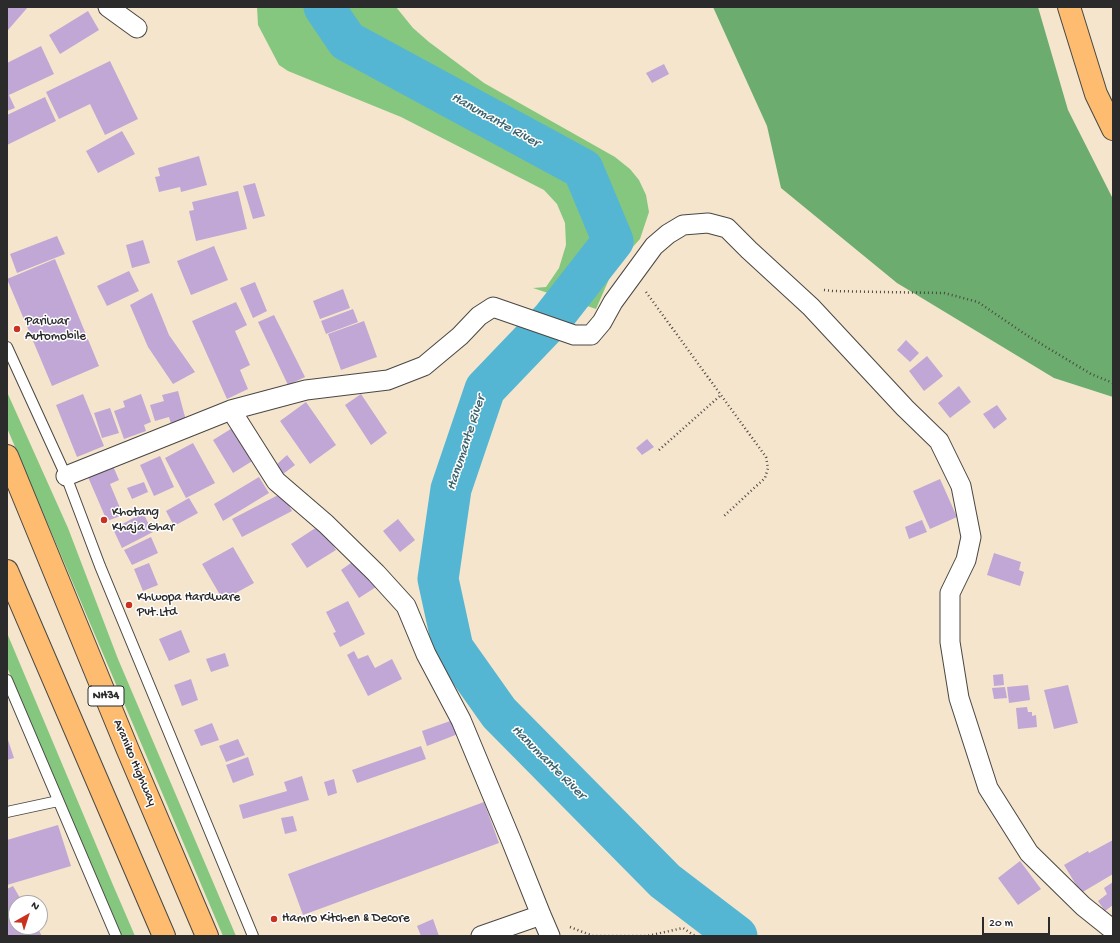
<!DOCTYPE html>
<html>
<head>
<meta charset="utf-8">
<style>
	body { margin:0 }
	#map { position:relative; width:1120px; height:943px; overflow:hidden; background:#f5e5cd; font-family:"Gochi Hand",sans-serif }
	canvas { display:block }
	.frame { position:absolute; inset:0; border:8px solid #2b2b2b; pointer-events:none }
	.north { position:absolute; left:8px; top:895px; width:40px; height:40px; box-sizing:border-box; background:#fff; border:1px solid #aaa; border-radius:50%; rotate:39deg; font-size:11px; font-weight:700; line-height:16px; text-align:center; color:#2b2b2b }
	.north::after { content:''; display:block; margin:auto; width:14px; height:18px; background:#c8321e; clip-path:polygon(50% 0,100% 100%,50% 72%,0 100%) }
	.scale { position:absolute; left:982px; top:917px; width:68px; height:18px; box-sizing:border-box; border:2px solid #2b2b2b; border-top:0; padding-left:5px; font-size:12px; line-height:14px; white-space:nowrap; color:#2b2b2b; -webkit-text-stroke:3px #fff; paint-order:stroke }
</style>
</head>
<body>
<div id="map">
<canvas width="1120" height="943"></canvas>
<div class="frame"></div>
<div class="north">N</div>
<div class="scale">20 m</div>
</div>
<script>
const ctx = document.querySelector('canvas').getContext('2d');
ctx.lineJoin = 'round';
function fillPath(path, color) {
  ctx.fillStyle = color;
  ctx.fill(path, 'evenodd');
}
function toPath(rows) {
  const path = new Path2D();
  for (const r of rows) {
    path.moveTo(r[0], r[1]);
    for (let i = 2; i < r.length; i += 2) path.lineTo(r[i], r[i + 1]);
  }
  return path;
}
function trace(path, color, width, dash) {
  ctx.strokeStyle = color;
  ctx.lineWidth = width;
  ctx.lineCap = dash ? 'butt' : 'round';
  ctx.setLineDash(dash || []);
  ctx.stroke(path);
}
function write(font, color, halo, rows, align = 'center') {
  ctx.font = font + ' "Gochi Hand",sans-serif';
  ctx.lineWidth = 3;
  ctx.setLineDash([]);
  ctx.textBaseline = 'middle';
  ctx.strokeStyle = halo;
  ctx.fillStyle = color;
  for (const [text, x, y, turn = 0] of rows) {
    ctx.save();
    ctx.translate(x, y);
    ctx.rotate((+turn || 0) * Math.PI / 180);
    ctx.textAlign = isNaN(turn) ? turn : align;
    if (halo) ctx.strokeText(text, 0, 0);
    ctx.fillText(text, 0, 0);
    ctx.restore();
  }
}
fillPath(toPath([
	[257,7,396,7,413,28,429,42,484,83,615,157,630,169,639,180,646,195,649,212,640,239,620,261,613,270,596,309,533,288,546,287,559,268,566,245,565,223,557,204,544,190,401,117,288,71,279,65,258,25],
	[7,392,68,528,118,659,236,936,223,936,7,428],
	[7,633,113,885,135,936,122,936,7,667]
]), '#86c77f');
fillPath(toPath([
	[713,7,1038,7,1068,110,1113,199,1113,397,1054,378,897,283,781,188,767,126]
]), '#6cac6e');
trace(toPath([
	[324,7,347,41,583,169,613,241,552,319,485,389,451,489,438,579,453,648,499,713,665,881,737,936]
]), '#54b6d3', 41);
fillPath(toPath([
	[7,7,28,7,8,30,7,29],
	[88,11,99,30,60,54,49,35],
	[41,46,54,74,9,95,15,108,7,111,7,63],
	[110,61,138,119,105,135,90,104,59,119,46,92],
	[664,64,669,74,652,83,646,73],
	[45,97,56,121,7,145,7,115],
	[122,131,135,154,98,173,86,151],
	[199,156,207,185,181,192,180,187,159,192,155,177,160,176,158,168],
	[255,183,265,216,253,219,243,186],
	[238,191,247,229,196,241,189,211,194,210,192,202],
	[57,236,65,254,17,273,10,254],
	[143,240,150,263,132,268,126,245],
	[214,246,228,280,191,295,177,261],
	[55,259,99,366,52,386,7,279],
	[129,271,139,291,107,306,97,286],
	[255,282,267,311,253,318,240,288],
	[343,289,350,308,320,319,313,301],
	[152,293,169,335,195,372,173,384,148,347,130,305],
	[236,302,247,325,235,331,250,365,240,370,248,389,227,399,192,321],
	[353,309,358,322,326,334,321,321],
	[274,315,305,377,288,385,258,322],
	[364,321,377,357,341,370,328,334],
	[906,340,919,353,910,362,897,350],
	[927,356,943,376,924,391,909,371],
	[959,386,971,402,950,418,938,403],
	[178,391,187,424,172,428,169,417,155,421,150,405,164,401,162,395],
	[83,394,104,446,77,457,56,405],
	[141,394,151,422,144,425,146,431,124,439,114,411,125,407,123,401],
	[361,394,387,433,371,445,345,405],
	[306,402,336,445,310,464,280,421],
	[997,405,1007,419,994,429,983,414],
	[110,408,119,433,102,438,94,413],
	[234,427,254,460,233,473,213,440],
	[647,439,654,447,642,455,636,448],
	[193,443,215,483,186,498,165,458],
	[287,455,295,465,283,474,276,465],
	[160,456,174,487,154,496,140,465],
	[113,466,119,480,110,484,123,515,107,521,88,477],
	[259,477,269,493,223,521,214,504],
	[940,479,957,517,930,529,913,491],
	[144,482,148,492,132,499,127,488],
	[282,493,292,511,242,537,232,519],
	[189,498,198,513,174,526,166,511],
	[143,513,153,532,122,548,113,529],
	[398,519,415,540,400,552,383,531],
	[922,520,927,532,909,539,905,527],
	[320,525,336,550,307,568,291,544],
	[151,537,158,553,132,565,124,550],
	[233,547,254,583,223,600,202,564],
	[994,553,1021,562,1019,570,1024,572,1020,586,987,575],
	[358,558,376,587,359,598,341,570],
	[149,563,158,585,143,591,134,569],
	[348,601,365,634,340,647,333,633,336,632,326,612],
	[181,630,190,652,169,661,159,639],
	[354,651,358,659,368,655,375,668,392,659,402,679,368,696,347,655],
	[225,653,229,666,211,672,206,659],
	[1003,674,1004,685,994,686,993,675],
	[191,679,198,700,182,706,174,685],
	[1028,685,1030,700,1009,703,1007,687],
	[1068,685,1078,723,1054,729,1044,690],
	[1005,687,1007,698,994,699,992,688],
	[1027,707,1028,712,1032,712,1032,716,1036,715,1037,727,1018,729,1016,708],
	[453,720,458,734,427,746,422,731],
	[212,723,219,740,201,746,194,730],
	[7,737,14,758,7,760],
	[238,739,245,755,226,762,219,746],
	[421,746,426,759,357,783,352,770],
	[248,757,254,775,233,783,226,765],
	[302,776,309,800,243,819,239,805,287,791,284,782],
	[334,779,337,793,328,796,324,782],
	[484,802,499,843,303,915,288,874],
	[293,816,297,831,285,834,281,818],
	[58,825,71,866,7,885,7,840],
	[1113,840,1113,874,1081,893,1064,865,1088,851,1089,853],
	[1020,861,1041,889,1018,905,998,878],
	[1113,882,1113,905,1105,911,1098,901,1107,894,1104,888],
	[13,886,23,903,16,903,16,927,37,927,42,936,7,936,7,889],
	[433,919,439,936,421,936,417,926]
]), '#c1a7d5');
const lane = toPath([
	[7,347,66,476,100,566,253,936],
	[7,680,116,936],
	[7,812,58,801]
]);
const street = toPath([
	[108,7,137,28],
	[231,410,276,481,326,524,376,573,406,606,426,654,461,720,511,840,541,915,550,936],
	[66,476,231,410,306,390,388,380,424,366,460,336,479,316,493,307,574,335,591,335,602,322,613,302,654,246,668,234,683,225,708,223,727,228,749,250,811,307,905,408,939,441,961,486,971,537,966,560,950,593,950,642,959,698,988,788,1029,853,1083,906,1113,930],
	[481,936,541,915]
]);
const primary = toPath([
	[1069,7,1096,94,1113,129]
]);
const highway = toPath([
	[7,456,127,748,207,936],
	[7,571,164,936]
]);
trace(lane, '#494743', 12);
trace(street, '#494743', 21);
trace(primary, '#494743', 24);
trace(highway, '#494743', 24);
trace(toPath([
	[824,290,833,291,880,292,944,293,978,302,1028,336,1091,374,1113,383],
	[646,292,766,457,768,468,765,478,724,516],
	[659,450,721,395],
	[570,927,593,936,647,936,683,928,695,936]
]), '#494743', 2.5, [1, 3]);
trace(lane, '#fff', 10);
trace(street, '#fff', 19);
trace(primary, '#fdbc70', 22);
trace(highway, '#fdbc70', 22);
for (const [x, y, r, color] of [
	[17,329,4,"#c8321e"],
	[104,520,4,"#c8321e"],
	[129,605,4,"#c8321e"],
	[274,919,4,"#c8321e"]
]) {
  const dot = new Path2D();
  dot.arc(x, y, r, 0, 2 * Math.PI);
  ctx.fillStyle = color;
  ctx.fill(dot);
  trace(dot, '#fff', 1.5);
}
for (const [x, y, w] of [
	[106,696,36]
]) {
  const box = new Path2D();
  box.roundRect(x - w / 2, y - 10, w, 20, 3);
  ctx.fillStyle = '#fff';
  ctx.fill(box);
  trace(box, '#2b2b2b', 1);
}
write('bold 12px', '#2b2b2b', null, [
	["NH34",106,696]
]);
write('13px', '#2b2b2b', '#fff', [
	["Pariwar",25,322],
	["Automobile",25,337],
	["Khotang",112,513],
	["Khaja Ghar",112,528],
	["Khwopa Hardware",137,598],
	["Pvt.Ltd",137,613],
	["Hamro Kitchen & Decore",282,919]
], 'left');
write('13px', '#2b2b2b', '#fff', [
	["Araniko Highway",134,763,67]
]);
write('italic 14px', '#3b636e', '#fff', [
	["Hanumante River",495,121,29],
	["Hanumante River",467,443,-72],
	["Hanumante River",548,763,45]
]);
</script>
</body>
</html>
